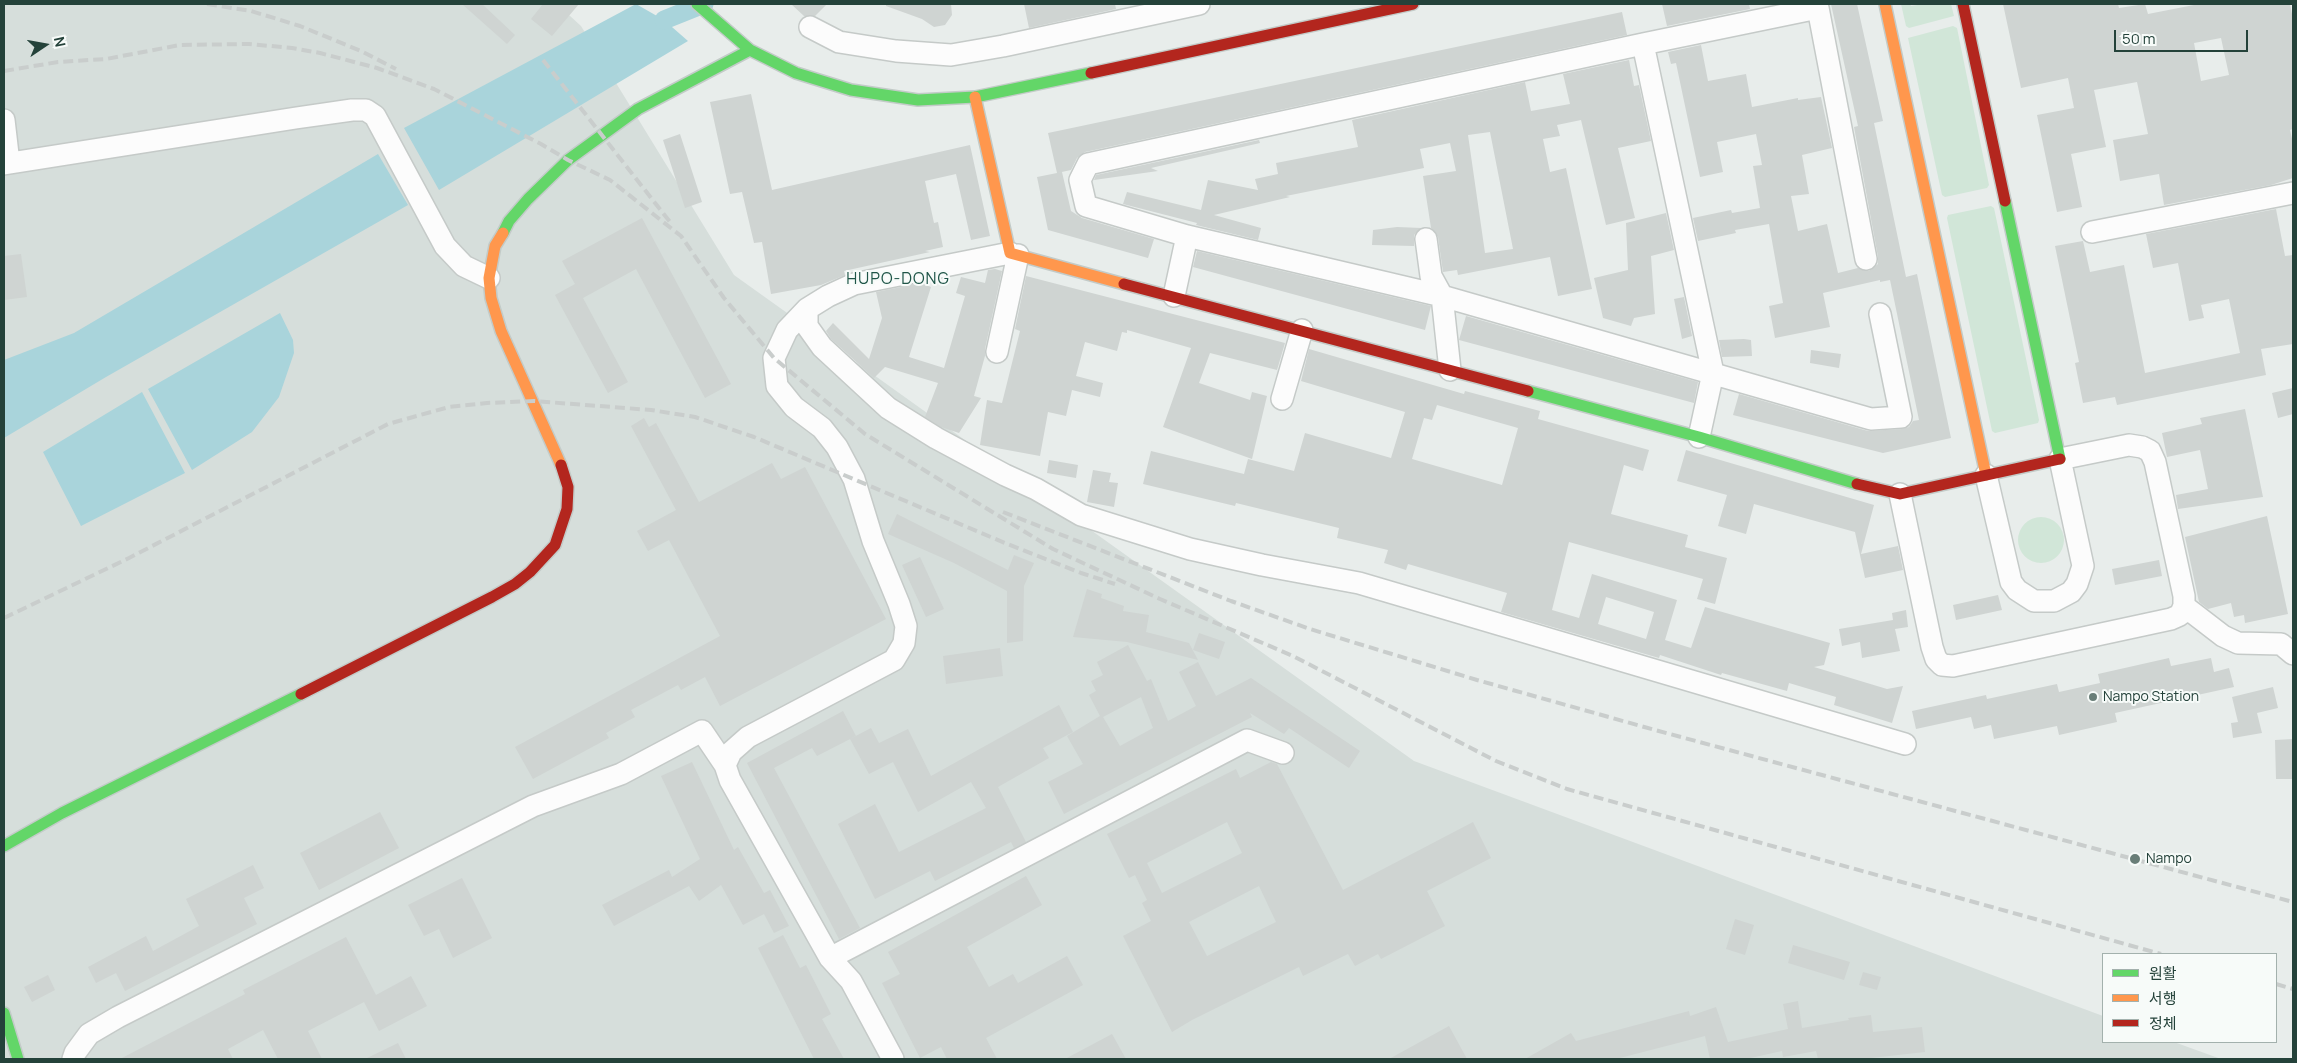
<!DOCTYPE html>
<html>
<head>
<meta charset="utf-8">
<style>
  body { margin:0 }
  #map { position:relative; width:2297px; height:1063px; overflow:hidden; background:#e8edeb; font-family:Manrope,"Noto Sans KR",sans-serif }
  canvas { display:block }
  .frame { position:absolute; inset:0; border:5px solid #24423a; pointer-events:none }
  .legend { position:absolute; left:2102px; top:953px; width:175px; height:90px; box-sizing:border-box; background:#f7fbf9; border:1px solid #a3b1ad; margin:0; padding:6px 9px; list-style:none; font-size:15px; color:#24423a }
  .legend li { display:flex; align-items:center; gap:10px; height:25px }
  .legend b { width:25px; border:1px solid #a3b1ad }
  .north { position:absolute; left:20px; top:20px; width:50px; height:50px; -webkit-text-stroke:4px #f7fbf9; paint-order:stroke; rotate:78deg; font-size:14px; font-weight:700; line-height:20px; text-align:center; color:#24423a }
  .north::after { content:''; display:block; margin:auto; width:18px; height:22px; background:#24423a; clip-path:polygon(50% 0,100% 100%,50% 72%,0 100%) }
  .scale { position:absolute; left:2114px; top:30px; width:134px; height:22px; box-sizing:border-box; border:2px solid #24423a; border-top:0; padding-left:6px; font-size:15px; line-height:18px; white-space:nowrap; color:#24423a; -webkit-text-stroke:4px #f7fbf9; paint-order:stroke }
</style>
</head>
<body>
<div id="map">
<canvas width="2297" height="1063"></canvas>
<div class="frame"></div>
<ul class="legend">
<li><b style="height:6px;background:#63d668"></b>원활</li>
<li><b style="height:6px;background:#ff974d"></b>서행</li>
<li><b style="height:6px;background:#b3261e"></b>정체</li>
</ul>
<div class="north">N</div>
<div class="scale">50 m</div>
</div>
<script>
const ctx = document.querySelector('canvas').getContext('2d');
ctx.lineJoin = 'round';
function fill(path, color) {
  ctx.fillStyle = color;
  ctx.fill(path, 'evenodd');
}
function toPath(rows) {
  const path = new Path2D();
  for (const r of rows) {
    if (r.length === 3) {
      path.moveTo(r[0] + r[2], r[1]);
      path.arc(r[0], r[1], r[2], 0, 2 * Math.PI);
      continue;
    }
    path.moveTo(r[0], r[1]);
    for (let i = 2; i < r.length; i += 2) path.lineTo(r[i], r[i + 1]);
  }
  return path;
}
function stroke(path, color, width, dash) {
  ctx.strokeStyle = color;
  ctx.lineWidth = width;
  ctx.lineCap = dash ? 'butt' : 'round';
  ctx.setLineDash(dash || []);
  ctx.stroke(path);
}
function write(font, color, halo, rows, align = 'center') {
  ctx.font = font + ' Manrope,sans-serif';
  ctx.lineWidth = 4;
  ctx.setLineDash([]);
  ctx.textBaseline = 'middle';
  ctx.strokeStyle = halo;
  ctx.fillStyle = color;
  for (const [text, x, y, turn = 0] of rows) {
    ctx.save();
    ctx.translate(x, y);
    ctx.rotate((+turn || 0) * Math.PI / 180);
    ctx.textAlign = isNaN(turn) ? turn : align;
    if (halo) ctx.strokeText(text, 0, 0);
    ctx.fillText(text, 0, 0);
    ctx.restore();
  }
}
const built = toPath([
  [4,4,557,4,581,26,734,275,1414,761,2103,1016,2103,1042,2174,1042,2221,1059,4,1059]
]);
const green = toPath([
  [1901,4,1910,4,1911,6,1923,4,1951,4,1954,16,1909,28,1906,26],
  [1953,26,1957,28,1989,185,1987,188,1945,197,1942,195,1908,38],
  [1991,206,1994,208,2039,420,2038,423,1995,433,1992,431,1947,218,1948,215],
  [2041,540,23]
]);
const water = toPath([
  [636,4,664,20,688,41,439,190,404,128],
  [378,154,408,205,106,377,4,438,4,360,74,333],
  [280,313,293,340,294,353,279,397,252,432,192,470,148,389],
  [142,392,185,473,81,526,43,452]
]);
const canal = toPath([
  [664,20,704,4]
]);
const building = toPath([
  [462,4,482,4,515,35,507,44],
  [543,4,579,4,552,36,531,19],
  [791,4,827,4,815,16,804,16],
  [886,4,951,4,952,15,945,25,934,27,922,19,886,6],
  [1024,4,1115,4,1116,9,1029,28],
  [1662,4,1749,4,1750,9,1667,26],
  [1831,4,1857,4,1883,121,1874,123,1906,277,1917,274,1951,438,1883,453,1733,415,1739,394,1868,431,1902,429,1909,427,1913,421,1919,420,1890,280,1880,282,1880,280,1823,293,1830,327,1775,338,1769,306,1783,303,1769,224,1735,230,1736,233,1698,241,1693,218,1731,210,1732,213,1760,208,1753,166,1762,165,1756,134,1717,142,1723,172,1700,177,1676,63,1671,64,1668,52,1701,45,1708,81,1746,74,1752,107,1798,98,1798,100,1821,97,1832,148,1802,155,1809,194,1791,196,1798,231,1827,224,1838,273,1858,268,1869,271,1878,264,1878,257,1854,127,1858,126],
  [2003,4,2118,4,2119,8,2145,4,2148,14,2199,4,2290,4,2293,19,2293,129,2290,130,2293,143,2293,178,2271,185,2164,205,2159,174,2120,181,2113,140,2148,134,2137,82,2094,90,2106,147,2071,154,2082,207,2057,212,2037,115,2074,108,2068,78,2021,88],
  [2221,38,2229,75,2201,81,2194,43],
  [1622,12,1627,35,1085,152,1077,158,1071,170,1057,173,1048,133],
  [1629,60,1634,86,1639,85,1651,141,1618,148,1635,218,1606,225,1581,120,1557,125,1560,136,1543,139,1550,172,1566,168,1592,289,1558,296,1550,257,1458,275,1457,270,1443,272,1438,237,1431,228,1423,176,1456,171,1450,143,1420,149,1424,168,1286,196,1290,197,1214,215,1261,228,1258,240,1196,225,1197,223,1123,204,1127,192,1201,210,1208,180,1258,190,1255,179,1278,174,1276,163,1358,147,1352,120,1525,82,1531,111,1570,104,1563,74],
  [1490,132,1513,249,1485,253,1468,135],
  [751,94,772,190,970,145,990,236,971,240,956,174,925,181,934,223,938,222,943,247,925,251,930,252,844,271,845,275,821,285,771,294,762,242,754,243,742,192,730,194,710,102],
  [680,134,702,202,685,208,663,140],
  [1259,140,1260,143,1151,168,1158,171,1094,180,1096,175],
  [1062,172,1071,211,1082,218,1154,239,1148,258,1048,230,1037,177],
  [2276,209,2285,256,2293,255,2293,344,2261,349,2266,375,2117,405,2115,397,2083,403,2075,363,2079,362,2055,246,2083,241,2090,272,2124,265,2145,373,2240,353,2229,299,2201,305,2204,318,2189,321,2178,263,2153,268,2146,234],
  [1666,213,1674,250,1651,256,1655,314,1634,318,1631,326,1603,318,1594,278,1628,270,1626,223],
  [642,218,731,384,705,398,636,269,583,298,628,382,608,393,555,295,575,284,562,261],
  [1397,227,1422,228,1414,235,1414,246,1372,245,1373,230],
  [1197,251,1431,306,1425,330,1193,267],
  [21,254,27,297,4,300,4,256],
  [995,269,1002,271,985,349,985,356,974,396,981,398,959,433,941,427,925,417,938,383,885,367,874,378,831,339,826,331,833,323,869,359,882,318,876,292,921,283,931,287,909,357,944,368,965,296,956,293,961,277,985,283,988,270],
  [1026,276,1285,343,1277,370,1210,353,1199,383,1250,400,1252,392,1267,396,1252,459,1163,427,1191,348,1127,330,1127,333,1122,332,1117,351,1085,342,1076,376,1103,383,1100,397,1072,390,1066,416,1048,412,1040,456,980,445,987,400,1002,403,1020,331,1015,329],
  [1684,297,1692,336,1682,339,1674,299],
  [1466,316,1698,382,1694,403,1459,340],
  [1744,339,1751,340,1752,356,1722,357,1719,340],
  [1309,349,1464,394,1465,391,1540,411,1538,419,1649,450,1643,471,1624,465,1611,514,1688,535,1685,547,1727,558,1715,604,1697,599,1703,579,1569,542,1552,610,1579,618,1592,574,1677,600,1665,640,1691,648,1705,607,1830,643,1824,665,1814,667,1887,689,1903,686,1892,723,1834,705,1836,697,1789,683,1787,691,1722,673,1721,675,1660,655,1659,658,1501,612,1507,593,1408,564,1406,570,1384,563,1388,550,1337,538,1339,528,1236,503,1235,506,1143,484,1151,451,1244,474,1248,459,1294,471,1305,433,1391,458,1405,412,1301,381],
  [1437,405,1518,428,1502,485,1412,459,1424,418,1432,420],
  [1606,597,1654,612,1646,639,1598,624],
  [1811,350,1841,354,1839,368,1810,363],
  [2293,388,2293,414,2278,418,2272,393],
  [2245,409,2263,497,2178,509,2176,495,2208,489,2200,450,2167,457,2162,433,2202,424,2200,418],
  [644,418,649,427,656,423,699,502,772,463,781,479,805,467,886,619,720,706,705,677,681,690,678,685,631,710,635,717,606,733,609,738,533,779,515,747,720,636,669,540,648,551,637,531,676,510,631,426],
  [1686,450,1874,505,1861,554,1898,546,1903,570,1865,578,1855,532,1754,504,1746,534,1718,526,1727,495,1677,481],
  [1049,460,1078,465,1076,478,1047,473],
  [1093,470,1111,473,1109,482,1118,483,1114,507,1087,502],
  [897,514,1008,570,1014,555,1034,563,1024,586,1023,641,1007,643,1007,591,954,563,888,534],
  [2267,516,2288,614,2245,623,2244,615,2234,617,2231,603,2208,609,2199,602,2185,537],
  [920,557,944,609,926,617,902,565],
  [2159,560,2162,576,2115,585,2112,569],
  [1087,589,1102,594,1101,598,1124,606,1123,611,1149,615,1146,632,1189,643,1198,660,1127,642,1073,637],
  [1998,595,2002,610,1956,620,1953,605],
  [1906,610,1908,627,1895,629,1900,651,1862,658,1860,642,1842,646,1839,629,1893,620,1892,613],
  [1199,633,1225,642,1219,659,1193,650],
  [1128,645,1147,681,1151,679,1168,721,1196,706,1179,672,1198,662,1216,696,1251,678,1360,751,1349,768,1289,728,1284,734,1250,713,1252,717,1064,814,1048,782,1083,764,1067,736,1100,716,1089,695,1096,691,1091,681,1103,675,1097,662],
  [1141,697,1153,728,1120,746,1103,717],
  [1000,648,1003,676,946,684,943,656],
  [2169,658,2171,666,2211,658,2214,672,2229,668,2234,687,2115,713,2117,722,2059,735,2057,726,1994,739,1991,725,1974,729,1971,717,1916,729,1912,711,1986,695,1987,699,2057,684,2059,692,2100,683,2098,674],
  [2273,687,2278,708,2257,713,2262,733,2233,738,2231,723,2238,722,2232,697],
  [1059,705,1073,732,1043,748,1049,758,998,787,1026,842,1014,848,1011,842,935,881,930,871,875,899,838,824,875,804,899,852,986,808,971,782,918,812,893,762,869,774,850,739,871,728,879,743,908,729,931,776],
  [843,711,856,736,817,756,812,748,774,768,860,928,839,939,747,763],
  [2293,739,2293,779,2276,779,2275,740],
  [692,762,734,850,738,847,764,893,770,890,789,926,774,933,764,914,743,925,721,885,699,901,689,886,614,926,602,905,669,870,672,877,700,859,661,776],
  [1271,762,1277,764,1343,890,1473,822,1491,858,1427,891,1445,926,1381,959,1378,954,1355,966,1348,954,1303,976,1299,967,1192,1020,1172,1032,1123,936,1151,921,1142,903,1147,900,1135,875,1129,878,1107,834,1236,769,1240,778],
  [1227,822,1242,853,1162,893,1147,863],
  [1259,886,1276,922,1207,956,1189,922],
  [380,812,399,848,319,890,300,853],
  [253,865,264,888,244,898,257,924,125,991,116,973,96,983,88,967,146,936,153,951,199,926,186,899],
  [1026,876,1042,905,967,947,989,987,1013,974,1018,983,1067,956,1083,985,986,1038,997,1059,947,1059,941,1047,920,1058,882,983,900,974,888,952],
  [462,878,492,938,453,958,439,929,424,936,408,905],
  [1735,919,1754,925,1745,955,1726,949],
  [783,935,800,968,806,965,831,1014,822,1019,844,1059,814,1059,758,948],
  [346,937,376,995,411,976,427,1006,379,1031,364,1002,308,1031,322,1059,278,1059,263,1030,228,1049,233,1059,120,1059,245,994,243,990],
  [1793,945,1850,962,1844,980,1788,963],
  [1863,972,1881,977,1877,990,1859,985],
  [48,975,55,990,32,1002,24,987],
  [1798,1001,1802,1028,1849,1020,1848,1018,1871,1015,1873,1032,1922,1027,1925,1052,1862,1059,1818,1059,1816,1051,1783,1057,1782,1051,1746,1059,1710,1059,1705,1036,1616,1059,1525,1059,1571,1033,1576,1041,1689,1011,1690,1016,1716,1007,1728,1042,1788,1029,1783,1004],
  [1449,1026,1467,1059,1389,1059],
  [1112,1034,1126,1059,1065,1059],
  [398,1043,406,1059,365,1059]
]);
const street = toPath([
  [810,27,839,42,896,51,951,55,1003,46,1199,4],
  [1643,44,1713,373,1699,437],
  [4,120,9,163],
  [4,164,296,118,352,110,366,110,375,116,445,246,464,266,489,278],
  [2092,232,2293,193],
  [1426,239,1431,276,1442,296,1450,370],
  [1866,259,1818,8,1643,44,1088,164,1080,180,1086,206,1187,236,1442,296,1871,419,1901,417,1880,314],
  [1174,296,1187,236],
  [807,309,807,326,822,347,888,408,936,438,1005,475,1036,489,1081,515,1190,549,1262,565,1359,583,1905,744],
  [997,352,1018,255],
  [1282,399,1302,330],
  [1900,494,1932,647,1936,659,1942,665,1953,666,2171,619,2180,615,2184,606,2184,596,2155,462,2150,451,2142,447,2129,445,2060,459,2083,566,2077,584,2071,592,2054,601,2034,601,2017,590,2011,582,1986,475],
  [2184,606,2223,636,2238,643,2281,644,2293,654],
  [830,958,1247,740,1283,753],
  [73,1059,75,1053,89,1034,118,1017,533,806,621,774,702,731,725,765],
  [893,1059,851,981,830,958,730,780,725,765,731,752,748,737,894,660,904,643,906,626,899,604,873,541,854,479,837,447,822,428,794,407,777,386,774,358,787,330,807,309,828,296,854,284,1010,253]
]);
const fast = toPath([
  [697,4,750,50,796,73,851,90,918,100,975,97,1091,73],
  [2005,201,2060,459],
  [503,233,509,221,528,199,568,160,638,109,750,50],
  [1528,391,1699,437,1857,484],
  [4,846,62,813,301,694],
  [4,1013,18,1059]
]);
const slow = toPath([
  [1885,4,1986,475],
  [975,97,1010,253,1124,284],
  [503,233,495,246,489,278,491,298,501,331,561,465]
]);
const jam = toPath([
  [1963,4,2005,201],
  [1091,73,1413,4],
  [1124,284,1528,391],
  [1857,484,1900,494,2060,459],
  [301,694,492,597,515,584,530,572,555,545,567,509,568,487,561,465]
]);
const rail = toPath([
  [207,4,251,11,300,26,361,51,396,69],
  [543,60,670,222],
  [4,71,58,62,106,59,180,45,249,44,292,48,320,53,377,68,434,89,541,144,568,160,610,180,681,236,724,298,774,358,865,434,1053,549,1160,599,1293,656,1496,761,1567,789,2161,954],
  [1003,512,1231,601,1310,629,1477,680,1655,730,2293,902],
  [4,618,129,558,388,424,449,407,487,403,534,401,651,410,695,417,754,437,1005,543,1081,573,1115,584],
  [2276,984,2293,989]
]);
const markers = [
  [2093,697,5,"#697e78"],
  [2135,859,6,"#697e78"]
];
const poiNames = [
  ["Nampo Station",2103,697],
  ["Nampo",2146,859]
];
const quarterNames = [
  ["HUPO-DONG",898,280]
];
fill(built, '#d6dedb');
fill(green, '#d1e6d8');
fill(water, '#a9d4db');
stroke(canal, '#a9d4db', 19);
fill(building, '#cfd4d2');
stroke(street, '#c5cac8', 24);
stroke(fast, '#c3cbc8', 14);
stroke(slow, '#c3cbc8', 14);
stroke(jam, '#c3cbc8', 14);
stroke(street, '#fcfcfc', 21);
stroke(fast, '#63d668', 11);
stroke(slow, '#ff974d', 11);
stroke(jam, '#b3261e', 11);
stroke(rail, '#c9cdcc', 4, [10, 5]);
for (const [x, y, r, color] of markers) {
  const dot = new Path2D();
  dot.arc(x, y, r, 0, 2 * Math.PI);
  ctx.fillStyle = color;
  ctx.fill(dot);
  stroke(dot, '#f7fbf9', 2);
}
write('14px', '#24423a', '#f7fbf9', poiNames, 'left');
ctx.letterSpacing = '1px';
write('16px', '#1f5548', '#f7fbf9', quarterNames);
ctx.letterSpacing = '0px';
</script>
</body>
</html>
